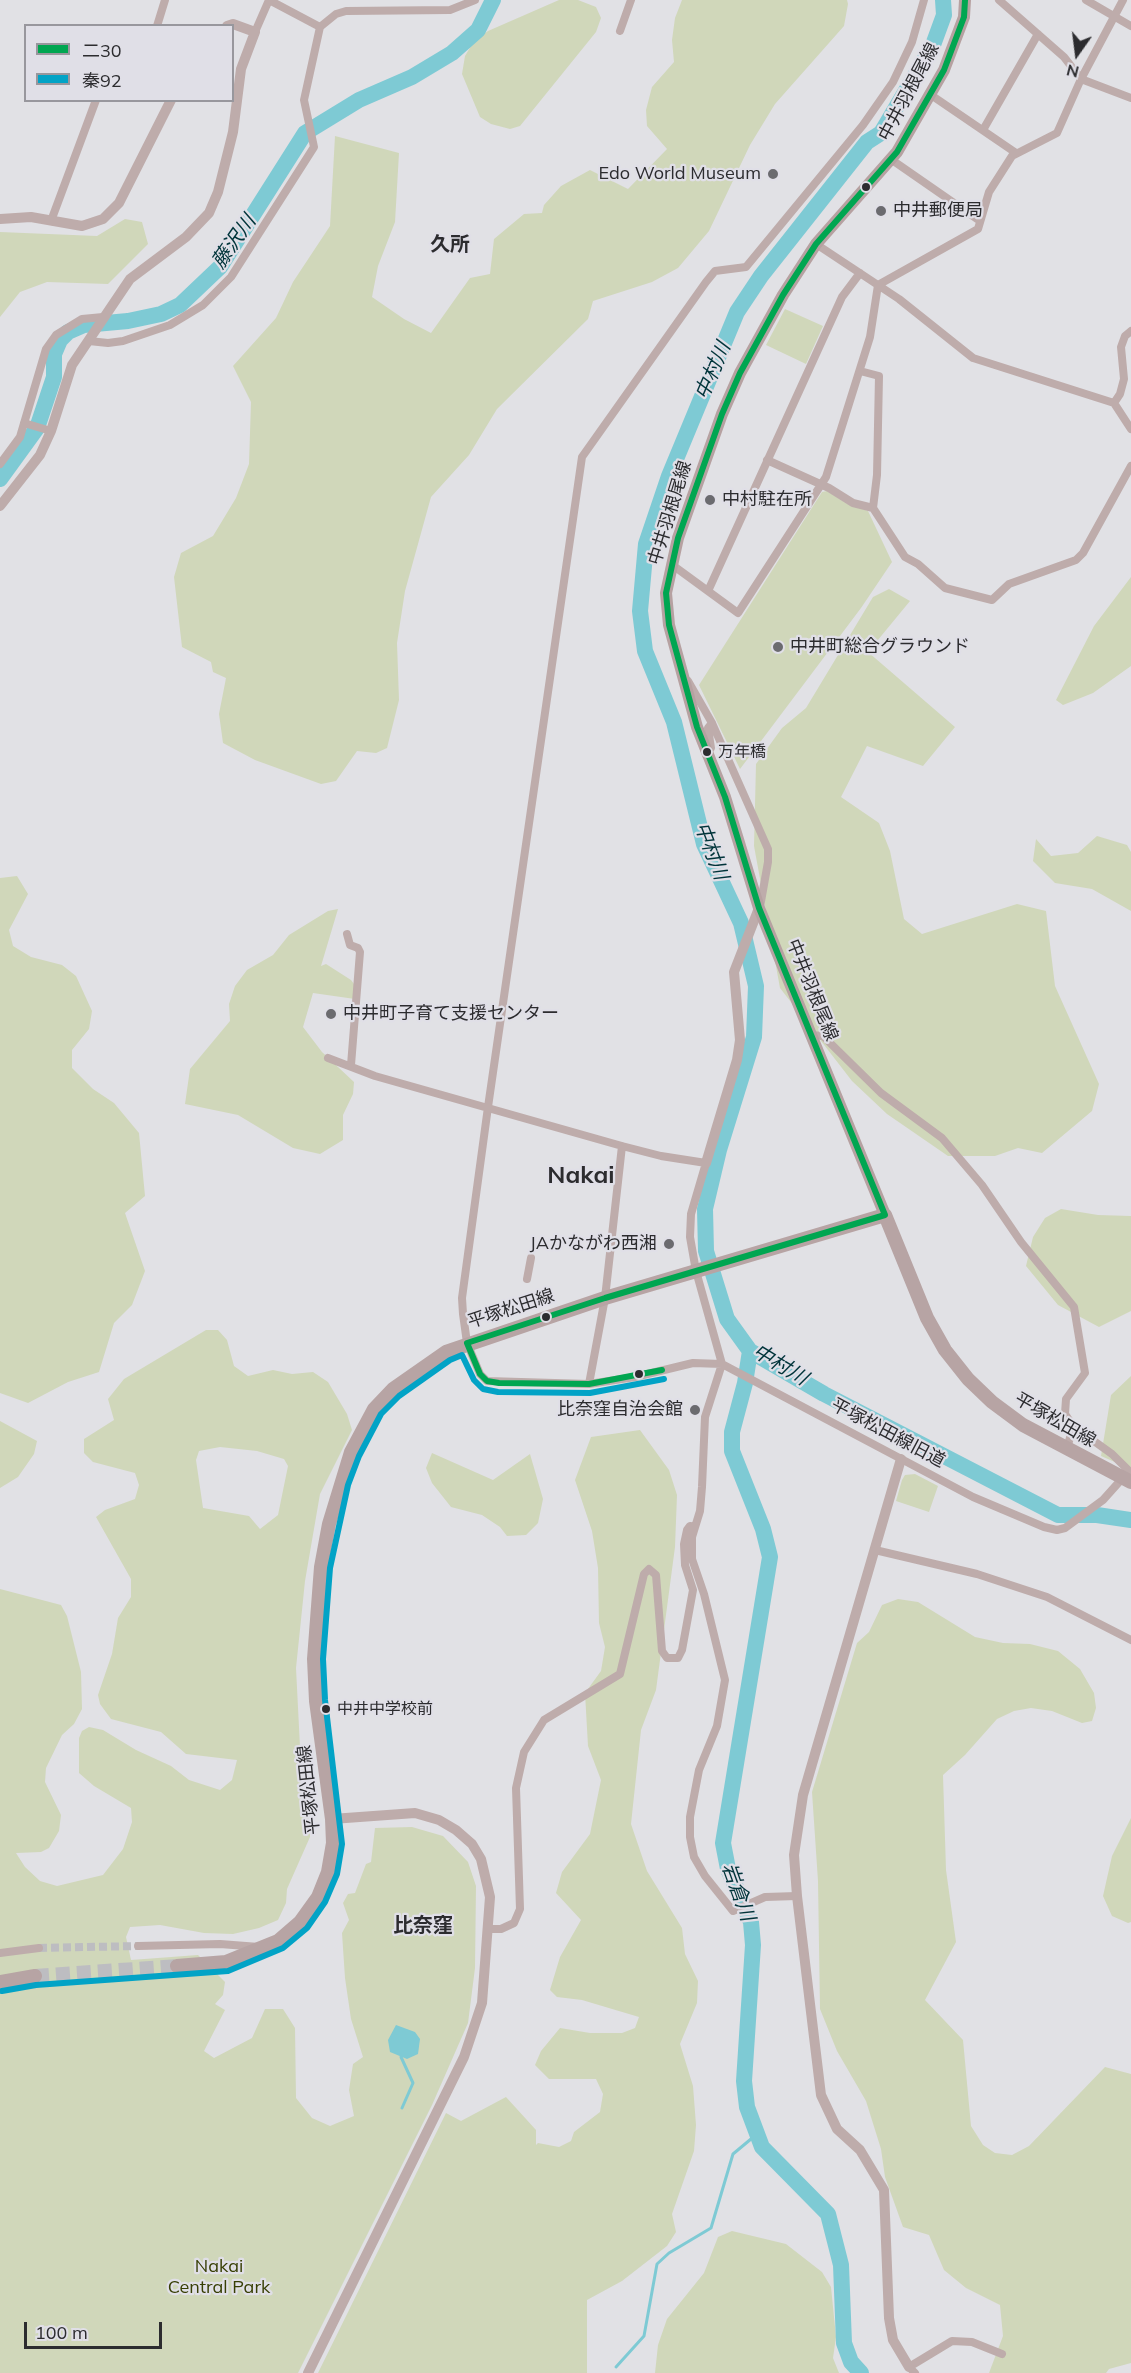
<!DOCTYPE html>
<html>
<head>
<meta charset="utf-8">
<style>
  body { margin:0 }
  #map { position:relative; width:1131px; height:2373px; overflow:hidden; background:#e1e1e5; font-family:Mulish,"Noto Sans JP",sans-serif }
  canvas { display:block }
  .legend { position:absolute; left:24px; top:24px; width:210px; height:78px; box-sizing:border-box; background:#e0dfe7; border:2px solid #98979d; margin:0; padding:8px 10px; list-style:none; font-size:18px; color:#2c2c2f }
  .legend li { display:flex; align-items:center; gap:12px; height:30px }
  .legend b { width:30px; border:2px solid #98979d }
  .north { position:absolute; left:1047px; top:24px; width:60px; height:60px; -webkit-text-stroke:4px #e0dfe7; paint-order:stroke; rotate:194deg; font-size:16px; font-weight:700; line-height:24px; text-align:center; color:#2c2c2f }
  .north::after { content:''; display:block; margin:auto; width:21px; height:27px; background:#2c2c2f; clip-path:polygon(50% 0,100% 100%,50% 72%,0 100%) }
  .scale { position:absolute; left:24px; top:2322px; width:138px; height:27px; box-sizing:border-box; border:3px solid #2c2c2f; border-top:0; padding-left:8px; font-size:18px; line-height:21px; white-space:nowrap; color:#2c2c2f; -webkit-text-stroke:4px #e0dfe7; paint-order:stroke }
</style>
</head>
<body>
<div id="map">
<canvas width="1131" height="2373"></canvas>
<ul class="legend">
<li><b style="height:8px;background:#00a651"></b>二30</li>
<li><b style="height:8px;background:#02a3c6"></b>秦92</li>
</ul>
<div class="north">N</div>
<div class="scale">100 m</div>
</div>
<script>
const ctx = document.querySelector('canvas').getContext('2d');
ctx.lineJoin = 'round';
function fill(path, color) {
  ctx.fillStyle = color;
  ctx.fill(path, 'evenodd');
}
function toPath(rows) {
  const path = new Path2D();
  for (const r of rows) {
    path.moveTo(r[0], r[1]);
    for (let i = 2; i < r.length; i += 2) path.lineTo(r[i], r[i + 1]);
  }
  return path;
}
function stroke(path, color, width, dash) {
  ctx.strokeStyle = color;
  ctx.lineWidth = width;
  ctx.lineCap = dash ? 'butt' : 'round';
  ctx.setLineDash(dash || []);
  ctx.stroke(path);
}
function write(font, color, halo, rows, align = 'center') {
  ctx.font = font + ' Mulish,"Noto Sans JP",sans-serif';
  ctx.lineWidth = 4.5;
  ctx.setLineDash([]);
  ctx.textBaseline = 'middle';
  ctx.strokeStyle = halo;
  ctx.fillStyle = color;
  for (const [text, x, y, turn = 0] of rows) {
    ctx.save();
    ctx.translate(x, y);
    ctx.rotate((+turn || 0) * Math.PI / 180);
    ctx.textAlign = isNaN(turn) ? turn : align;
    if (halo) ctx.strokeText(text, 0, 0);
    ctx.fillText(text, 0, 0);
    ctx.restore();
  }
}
const green = toPath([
  [559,0,578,0,596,7,601,18,596,32,520,126,510,129,491,124,480,117,462,74,465,56,474,41,488,31],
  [682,0,847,0,848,4,844,26,775,104,750,145,709,231,678,268,652,282,593,301,588,319,497,409,469,455,431,497,405,591,397,643,399,700,387,748,376,753,357,751,336,781,321,784,255,760,223,743,219,714,226,678,213,672,211,662,182,647,174,577,181,553,213,536,236,498,249,464,251,402,233,366,276,318,293,282,330,226,335,136,399,153,395,222,378,266,372,297,404,319,431,333,470,278,490,274,494,239,524,214,542,213,544,205,561,186,590,170,628,189,667,149,647,126,646,110,652,87,674,62,672,40,675,18],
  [125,219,142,222,148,244,108,284,47,282,20,292,0,317,0,232,97,236],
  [785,309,823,326,806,364,766,345],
  [827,491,846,503,868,511,892,562,861,608,740,769,699,685,822,492],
  [1131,577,1131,666,1093,693,1063,705,1056,700,1094,626],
  [889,589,910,601,868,652,955,727,923,766,867,746,841,797,879,823,890,851,904,919,922,934,1017,904,1046,911,1055,986,1099,1084,1092,1111,1042,1153,1018,1148,995,1156,948,1156,887,1114,852,1081,780,988,754,846,756,764,782,728,806,708,873,597],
  [1097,836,1127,845,1131,852,1131,911,1092,889,1055,883,1033,861,1036,839,1051,856,1078,853],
  [17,876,28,894,9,930,13,946,31,957,62,965,76,976,92,1011,89,1029,72,1050,72,1068,93,1089,114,1103,139,1133,145,1196,125,1213,145,1271,132,1305,114,1323,99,1372,68,1382,28,1403,0,1393,0,878],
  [338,909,321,966,326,964,351,980,354,984,355,999,313,993,303,1027,322,1052,354,1082,353,1094,343,1115,343,1140,320,1154,293,1148,238,1115,185,1104,190,1069,230,1021,229,1004,235,986,247,970,273,955,289,935,328,911],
  [1061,1209,1098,1215,1131,1216,1131,1311,1099,1327,1058,1305,1026,1266,1033,1237,1045,1218],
  [206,1330,218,1330,227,1340,234,1366,248,1376,273,1370,292,1374,313,1372,328,1382,347,1414,352,1430,320,1494,305,1581,296,1668,300,1747,310,1799,310,1837,287,1889,286,1903,278,1920,259,1928,233,1934,204,1933,160,1925,130,1927,126,1937,131,1960,198,1955,225,1982,223,1995,215,2004,225,2010,204,2051,214,2058,252,2038,265,2009,283,2009,295,2028,296,2098,312,2118,330,2126,354,2116,349,2090,353,2064,363,2057,351,2019,345,1978,342,1933,349,1920,343,1903,348,1894,355,1893,366,1864,371,1862,375,1828,412,1827,443,1836,468,1862,476,1886,475,1968,468,2023,432,2105,298,2373,0,2373,0,1589,61,1605,67,1616,81,1672,82,1709,74,1724,62,1735,46,1768,45,1782,61,1815,59,1831,49,1848,41,1852,16,1853,25,1867,40,1881,57,1886,103,1875,123,1849,132,1822,131,1808,94,1786,79,1773,79,1738,82,1731,89,1727,103,1730,136,1750,171,1766,189,1780,220,1790,232,1780,237,1760,186,1754,161,1732,111,1719,100,1704,98,1695,112,1654,118,1618,131,1597,131,1579,96,1517,105,1510,135,1499,139,1485,135,1473,93,1462,84,1453,84,1439,114,1420,108,1399,124,1379],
  [220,1447,257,1451,284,1459,288,1466,278,1515,260,1529,249,1516,203,1508,196,1460,199,1451],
  [1131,1376,1131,1469,1101,1456,1111,1395],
  [0,1421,37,1441,34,1454,18,1477,0,1488],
  [640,1430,669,1470,677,1495,675,1547,656,1690,641,1730,631,1824,647,1871,682,1928,685,1954,698,1981,697,2003,680,2044,693,2086,696,2125,694,2151,672,2214,676,2232,667,2246,622,2281,587,2300,587,2373,318,2373,446,2113,461,2121,506,2097,536,2130,536,2145,538,2143,559,2147,571,2141,574,2132,600,2112,603,2094,596,2079,549,2079,535,2065,541,2051,560,2028,590,2033,622,2033,635,2028,639,2017,582,2000,557,1997,550,1990,560,1957,581,1920,556,1893,562,1872,590,1834,601,1780,588,1746,585,1693,601,1671,605,1647,599,1623,598,1568,592,1531,575,1480,591,1437],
  [432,1453,493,1480,530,1454,543,1499,538,1523,526,1535,507,1536,500,1527,482,1515,451,1507,432,1483,426,1468],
  [915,1474,938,1486,929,1512,896,1501,902,1480,905,1475],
  [898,1599,918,1602,975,1637,1003,1643,1030,1644,1058,1651,1080,1669,1094,1693,1096,1708,1092,1721,1082,1723,1052,1711,1031,1708,1014,1711,997,1719,965,1755,943,1775,946,1870,956,1942,925,2000,963,2040,971,2126,983,2145,995,2153,1012,2155,1029,2146,1105,2067,1131,2074,1131,2363,1109,2369,1106,2373,989,2373,1003,2336,1000,2305,966,2288,944,2270,929,2235,903,2227,885,2177,881,2149,866,2101,837,2051,820,2009,818,1881,812,1792,857,1643,869,1632,882,1605],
  [1131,1818,1131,1922,1128,1923,1112,1916,1103,1896,1112,1856],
  [732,2231,786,2244,822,2272,831,2287,836,2337,833,2358,839,2373,655,2373,658,2345,667,2319,704,2273,718,2237]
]);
const water = toPath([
  [396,2025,415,2032,420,2039,418,2054,407,2059,390,2052,388,2040]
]);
const stream = toPath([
  [401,2057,413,2083,402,2108],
  [616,2367,644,2336,657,2264,669,2253,711,2228,733,2154,757,2134]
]);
const river = toPath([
  [943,0,944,15,933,45,881,133,867,142,761,276,737,312,669,476,646,544,640,611,645,651,674,722,704,844,741,923,756,986,754,1037,719,1150,705,1209,706,1251,727,1319,750,1351,824,1394,1058,1515,1097,1515,1131,1520],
  [0,479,37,428,54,377,54,354,60,340,68,332,84,325,128,321,161,314,180,305,220,267,305,133,359,100,412,77,452,53,478,30,493,0],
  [750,1351,745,1383,732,1432,732,1451,763,1529,770,1557,723,1843,728,1869,751,1922,753,1945,744,2081,747,2107,762,2147,828,2214,841,2265,844,2343,851,2362,861,2373]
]);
const minorTunnel = toPath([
  [39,1948,138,1946]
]);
const primaryTunnel = toPath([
  [35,1976,177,1966]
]);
const minor = toPath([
  [269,0,320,27],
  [924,0,912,42,893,82,863,125,746,267,715,271,706,282,582,457,488,1107,462,1298,463,1314,467,1343,480,1374,487,1381,589,1384,635,1377,693,1363,722,1364,973,1497,1044,1527,1057,1530,1065,1528,1103,1500,1129,1471,1112,1454,1073,1426],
  [999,0,1064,57,1081,79,1131,98],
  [1086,0,1131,26],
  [157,26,165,0],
  [620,31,631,0],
  [255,32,269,0],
  [931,95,1016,153],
  [983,130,1038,34],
  [892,160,980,221],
  [51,221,96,100],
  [816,244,899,299,973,358,1114,403,1131,429],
  [878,285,978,229,989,192,1012,156,1057,133,1081,79,1123,0],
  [89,341,108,343,123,341,170,325,203,305,231,277,314,147,304,100,320,27,336,14,346,11,450,10,475,0],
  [860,371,879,376,877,475,873,508],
  [1114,403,1120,394,1124,379,1121,347,1125,336,1131,331],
  [24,423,51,431],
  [767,460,829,488,853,503,873,508,905,557,918,564,945,588,992,600,1009,584,1076,560,1083,553,1131,466],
  [0,464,20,437,46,349,56,335,82,319,103,317],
  [671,564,738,613,826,477,870,337,878,285],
  [708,591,842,297,860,273],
  [688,681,712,723,768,849,768,862,760,907],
  [707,753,711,748,708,728,712,723],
  [347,934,350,945,358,948,360,952,351,1065],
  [811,1035,823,1036,881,1093,942,1138,982,1185,1021,1242,1074,1307,1085,1373,1066,1399,1065,1414,1073,1426,1067,1449],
  [328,1058,375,1076,622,1146,661,1156,706,1163,691,1214,690,1237,696,1271,722,1364,705,1417,702,1487,700,1511,692,1537,692,1559,704,1594,725,1680,717,1726,699,1770,690,1817,690,1837,694,1857,705,1876,733,1911,765,1897,797,1896],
  [527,1279,531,1258],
  [589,1384,605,1298,622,1146],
  [875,1550,977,1574,1047,1597,1131,1640],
  [488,1929,501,1929,514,1923,520,1909,516,1788,524,1752,544,1720,620,1674,644,1574,649,1569,656,1575,662,1651,667,1658,678,1658,682,1650,693,1590,685,1565,684,1544,687,1530,690,1526,695,1527],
  [138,1946,220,1944,259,1947],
  [0,1953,39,1948],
  [915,2373,909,2367,952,2341,972,2342,1002,2354]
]);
const tertiary = toPath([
  [0,219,31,217,82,226,103,219,119,203,171,100],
  [0,506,40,455,51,431,72,365,130,279,186,237,209,213,218,192,233,132,241,69,255,32,233,24,227,26],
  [706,1163,737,1060,740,1040,734,972,759,908],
  [901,1459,803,1795,794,1855,797,1896,821,2095,837,2129,860,2150,884,2190,889,2318,893,2340,909,2367],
  [308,2373,464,2057,482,2003,490,1897,481,1859,472,1844,456,1830,439,1820,415,1813,332,1819]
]);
const secondary = toPath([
  [885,1215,759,908,725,797,697,727,669,625,666,593,678,538,722,414,740,373,783,295,816,244,897,152,944,70,964,17,965,0]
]);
const primary = toPath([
  [177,1966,226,1962,278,1941,300,1922,318,1897,328,1872,333,1843,332,1819,316,1701,314,1659,321,1567,329,1524,351,1452,374,1409,393,1389,446,1352,605,1298,885,1215,927,1318,945,1350,968,1379,992,1402,1023,1425,1131,1482],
  [0,1982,35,1976]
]);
const bus1 = toPath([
  [662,1370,589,1384,499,1383,487,1381,480,1374,467,1343,605,1298,885,1215,759,908,725,797,697,727,669,625,666,593,678,538,722,414,740,373,783,295,816,244,897,152,944,70,964,17,965,0]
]);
const bus2 = toPath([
  [2,1991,36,1985,228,1971,283,1948,307,1928,325,1902,337,1874,342,1844,325,1700,323,1659,330,1568,348,1485,359,1456,381,1414,399,1396,450,1360,462,1355,474,1380,483,1389,498,1392,590,1393,664,1379]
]);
const markers = [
  [773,174,6,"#6b6b6f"],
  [866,187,5,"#2c2c2f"],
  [881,211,6,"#6b6b6f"],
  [710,500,6,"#6b6b6f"],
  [778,647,6,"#6b6b6f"],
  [707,752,5,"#2c2c2f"],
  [331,1014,6,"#6b6b6f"],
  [669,1244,6,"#6b6b6f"],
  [546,1317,5,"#2c2c2f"],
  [639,1374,5,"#2c2c2f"],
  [695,1410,6,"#6b6b6f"],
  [326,1709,5,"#2c2c2f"]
];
const busNames = [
  ["万年橋",718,752],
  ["中井中学校前",337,1709]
];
const streetNames = [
  ["中井羽根尾線",909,92,-62],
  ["中井羽根尾線",670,513,-73],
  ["中井羽根尾線",812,990,68],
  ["平塚松田線",511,1309,-18],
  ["平塚松田線",1055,1420,30],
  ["平塚松田線旧道",888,1433,28],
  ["平塚松田線",309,1790,-96]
];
const poiNames = [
  ["Edo World Museum",761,174,"right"],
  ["中井郵便局",893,211],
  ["中村駐在所",722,500],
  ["中井町総合グラウンド",790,647],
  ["中井町子育て支援センター",343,1014],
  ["JAかながわ西湘",657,1244,"right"],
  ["比奈窪自治会館",683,1410,"right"]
];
const parkNames = [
  ["Nakai",219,2267],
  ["Central Park",219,2288]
];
const waterNames = [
  ["藤沢川",234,242,-55],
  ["中村川",713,371,-67],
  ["中村川",711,851,69],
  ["中村川",780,1365,31],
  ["岩倉川",738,1892,70]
];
const neighbourhoodNames = [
  ["久所",450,245],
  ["比奈窪",423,1926]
];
const districtNames = [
  ["Nakai",581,1176]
];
fill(green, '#d0d7ba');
fill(water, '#7ecad4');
stroke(stream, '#7ecad4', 3);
stroke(river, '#7ecad4', 16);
stroke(minorTunnel, '#bdbdc1', 8, [8, 4]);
stroke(primaryTunnel, '#bdbdc1', 14, [14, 7]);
stroke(minor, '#beacab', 8);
stroke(tertiary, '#beacab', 10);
stroke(secondary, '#b6a1a1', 12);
stroke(primary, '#b7a4a4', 14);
stroke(bus1, '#00a651', 6);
stroke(bus2, '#02a3c6', 6);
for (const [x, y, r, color] of markers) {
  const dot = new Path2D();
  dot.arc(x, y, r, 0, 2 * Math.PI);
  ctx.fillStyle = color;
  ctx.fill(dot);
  stroke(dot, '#e0dfe7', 2);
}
write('16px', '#2c2c2f', '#e0dfe7', busNames, 'left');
write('18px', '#2c2c2f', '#e0dfe7', streetNames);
write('18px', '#2c2c2f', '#e0dfe7', poiNames, 'left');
write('18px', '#373f04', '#e0dfe7', parkNames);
write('italic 20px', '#00343a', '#e0dfe7', waterNames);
write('bold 20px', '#2c2c2f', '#e0dfe7', neighbourhoodNames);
write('bold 24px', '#2c2c2f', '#e0dfe7', districtNames);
</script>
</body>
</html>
